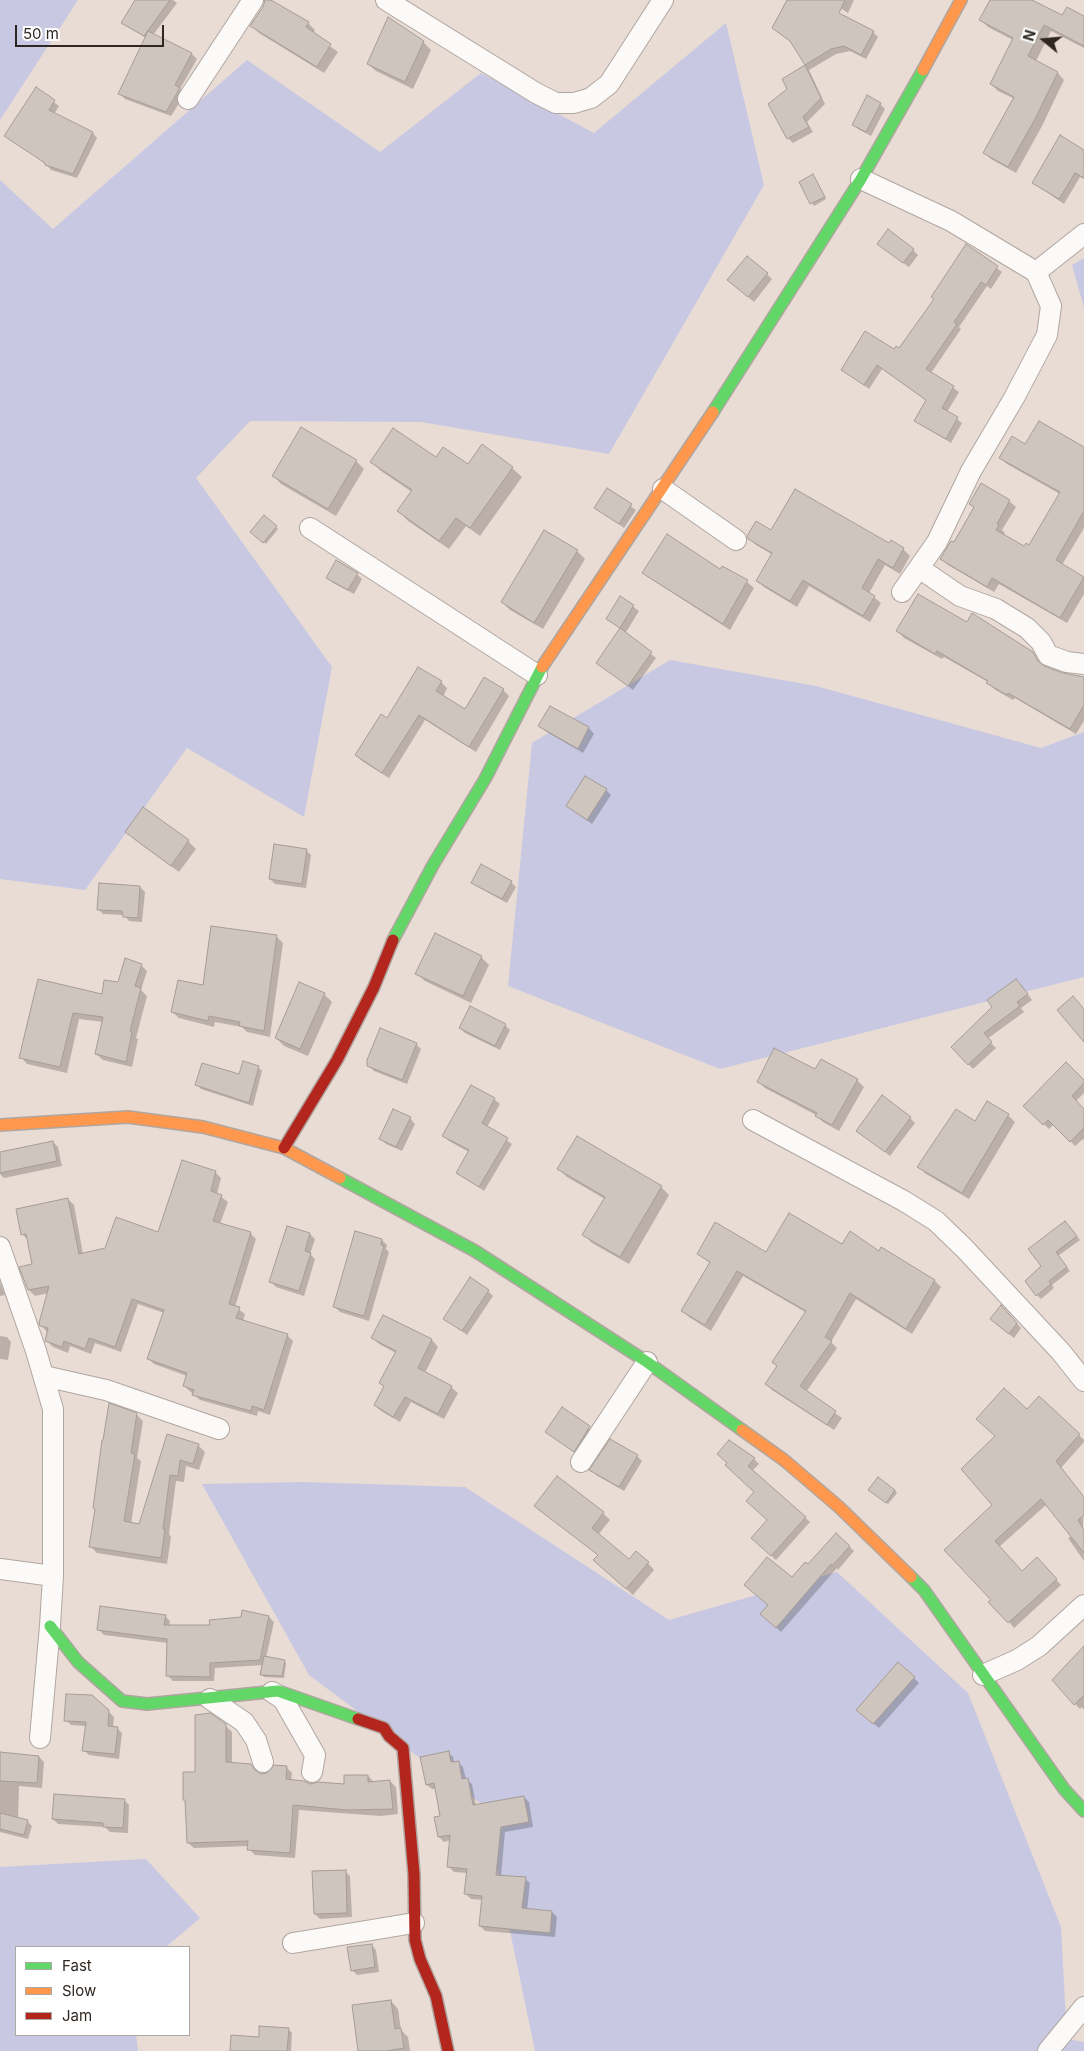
<!DOCTYPE html>
<html>
<head>
<meta charset="utf-8">
<style>
  body { margin:0 }
  #map { position:relative; width:1084px; height:2051px; overflow:hidden; background:#e9dcd4; font-family:Inter,sans-serif }
  canvas { display:block }
  .legend { position:absolute; left:15px; top:1946px; width:175px; height:90px; box-sizing:border-box; background:#fff; border:1px solid #aba8a6; margin:0; padding:6px 9px; list-style:none; font-size:15px; color:#2e2620 }
  .legend li { display:flex; align-items:center; gap:10px; height:25px }
  .legend b { width:25px; border:1px solid #aba8a6 }
  .north { position:absolute; left:1019px; top:15px; width:50px; height:50px; -webkit-text-stroke:4px #fff; paint-order:stroke; rotate:287deg; font-size:14px; font-weight:700; line-height:20px; text-align:center; color:#2e2620 }
  .north::after { content:''; display:block; margin:auto; width:18px; height:22px; background:#2e2620; clip-path:polygon(50% 0,100% 100%,50% 72%,0 100%) }
  .scale { position:absolute; left:15px; top:25px; width:149px; height:22px; box-sizing:border-box; border:2px solid #2e2620; border-top:0; padding-left:6px; font-size:15px; line-height:18px; white-space:nowrap; color:#2e2620; -webkit-text-stroke:4px #fff; paint-order:stroke }
</style>
</head>
<body>
<div id="map">
<canvas width="1084" height="2051"></canvas>
<ul class="legend">
<li><b style="height:6px;background:#63d668"></b>Fast</li>
<li><b style="height:6px;background:#ff974d"></b>Slow</li>
<li><b style="height:6px;background:#b3261e"></b>Jam</li>
</ul>
<div class="north">N</div>
<div class="scale">50 m</div>
</div>
<script>
const ctx = document.querySelector('canvas').getContext('2d');
ctx.lineJoin = 'round';
function fill(path, color) {
  ctx.fillStyle = color;
  ctx.fill(path, 'evenodd');
}
function toPath(rows) {
  const path = new Path2D();
  for (const r of rows) {
    path.moveTo(r[0], r[1]);
    for (let i = 2; i < r.length; i += 2) path.lineTo(r[i], r[i + 1]);
  }
  return path;
}
function stroke(path, color, width, dash) {
  ctx.strokeStyle = color;
  ctx.lineWidth = width;
  ctx.lineCap = dash ? 'butt' : 'round';
  ctx.setLineDash(dash || []);
  ctx.stroke(path);
}
const green = toPath([
  [0,0,78,0,0,120],
  [726,23,764,185,609,454,421,422,250,421,196,478,332,667,304,817,187,748,85,890,0,879,0,180,53,229,247,60,380,152,481,73,594,133],
  [1084,258,1084,308,1072,265],
  [670,660,816,686,1041,748,1084,732,1084,977,720,1069,508,986,532,743],
  [302,1482,465,1487,669,1620,837,1572,968,1693,1061,1927,1067,2039,1084,2042,1084,2051,535,2051,484,1806,309,1675,202,1484],
  [146,1859,200,1918,166,1947,16,1947,16,2035,136,2035,138,2051,0,2051,0,1867]
]);
const shadow = toPath([
  [137,0,173,0,177,3,153,35,192,54,197,59,180,89,185,94,171,116,125,99,120,94,146,38,123,23],
  [265,0,268,0,308,23,315,30,313,34,338,52,324,73,259,33,252,26,264,6],
  [828,0,854,0,848,13],
  [991,0,1030,0,1063,17,1084,17,1084,48,1051,31,1036,61,1058,73,1064,80,1042,126,1016,173,991,159,984,152,1015,99,998,91,991,84,1013,40,988,27,981,20],
  [389,19,423,42,431,50,413,89,376,71,368,64],
  [778,32,873,32,878,37,866,59,850,51,836,54,809,70,825,104,807,122,813,132,793,143,788,138,789,89,783,80,806,65,792,43],
  [36,89,59,106,54,114,93,133,97,138,77,178,51,170,46,164,6,136],
  [880,104,885,109,871,136,858,129,853,124],
  [1084,151,1084,179,1080,177,1064,204,1033,183],
  [815,178,826,199,814,206,800,182],
  [966,246,1002,272,991,289,987,286,959,327,961,329,931,373,959,392,947,412,962,423,951,443,921,425,916,420,927,401,882,369,869,389,842,370,899,350,935,299],
  [884,249,913,250,918,255,909,267],
  [767,274,772,279,754,302,734,285],
  [1026,445,1084,449,1084,528,1062,565,1084,578,1084,594,1067,623,999,584,994,592,948,565,941,559,954,544,975,508,971,504,1009,501,1016,507,1002,530,1005,533,1003,536,1025,548,1029,547,1060,494,1007,464,1000,458],
  [436,459,468,466,512,468,522,477,480,536,466,526,449,549,408,521,399,511,412,492,381,471,372,462],
  [356,461,364,469,336,516,281,484,274,476],
  [607,489,636,510,624,528,595,507],
  [264,517,278,529,266,544,251,532],
  [772,532,889,545,903,549,910,556,900,574,885,565,869,593,881,603,870,622,809,586,797,607,764,587,758,581,773,555,756,545,749,538],
  [577,551,585,559,543,629,510,610,502,602],
  [721,570,747,582,754,588,730,630,651,579,644,573],
  [357,574,362,579,354,594,333,583,328,578],
  [621,598,639,611,625,634,656,658,633,690,603,667,621,629,607,619],
  [967,624,1032,653,1043,667,1063,674,1084,679,1084,721,1076,734,1015,698,1013,700,994,689,988,682,944,657,942,659,904,638,898,631],
  [419,668,441,682,447,688,443,697,465,711,503,690,509,696,476,752,425,720,389,778,362,761,356,755,387,719],
  [551,707,589,728,594,734,583,753,545,731,540,726],
  [606,790,611,795,592,824,567,806],
  [127,832,188,841,196,849,179,872,135,840],
  [306,850,311,855,306,888,275,884,270,879],
  [473,882,511,882,516,887,507,903,478,887],
  [140,887,145,892,142,922,129,921,124,915,103,914,98,909],
  [276,936,283,943,270,1037,247,1032,242,1027,215,1022,214,1027,179,1018,172,1012,204,987],
  [481,957,489,965,471,1003,425,981,417,974],
  [141,965,147,971,141,990,147,996,136,1038,138,1039,132,1067,103,1060,96,1054,104,1022,79,1019,67,1073,27,1064,21,1057,38,980,104,995],
  [1021,985,1032,1000,1021,1008,1024,1012,987,1039,996,1048,973,1069,952,1047],
  [324,994,332,1002,308,1056,284,1046,276,1038],
  [505,1025,510,1030,500,1050,465,1033,460,1028],
  [416,1044,421,1049,407,1084,374,1071,369,1066],
  [258,1067,262,1071,253,1106,201,1089,197,1085,239,1075],
  [816,1071,857,1080,864,1087,839,1131,823,1122,816,1115,765,1088,759,1082],
  [1084,1082,1084,1093,1076,1101,1084,1110,1084,1140,1083,1139,1075,1146,1054,1124,1049,1129,1025,1106],
  [471,1086,494,1099,500,1104,487,1127,512,1144,484,1191,458,1173,469,1152,449,1141,444,1136],
  [1008,1115,1015,1122,969,1199,926,1174,919,1167,975,1123],
  [410,1118,415,1124,402,1151,386,1144,381,1139],
  [910,1118,915,1123,890,1156,863,1135],
  [53,1142,58,1147,62,1166,4,1178,0,1174,0,1153],
  [559,1169,661,1187,669,1195,629,1264,592,1243,584,1235,605,1199,567,1177],
  [215,1172,221,1178,217,1194,228,1202,220,1224,250,1233,256,1239,235,1307,245,1314,243,1321,287,1335,293,1341,270,1415,258,1411,257,1416,200,1400,184,1386,187,1376,154,1364,148,1358,164,1313,138,1304,121,1352,95,1343,91,1354,70,1346,68,1353,53,1347,47,1341,47,1332,41,1325,49,1293,35,1296,29,1290,34,1265,28,1240,22,1234,68,1199,74,1205,83,1254,159,1233],
  [1069,1226,1080,1240,1058,1256,1070,1271,1052,1285,1054,1288,1041,1299,1037,1295,1043,1266],
  [310,1234,315,1239,310,1254,315,1259,304,1296,276,1287,271,1282],
  [382,1240,387,1245,386,1249,389,1252,369,1321,340,1312,335,1307],
  [842,1245,880,1252,882,1249,935,1281,941,1287,912,1334,856,1299,831,1342,837,1348,806,1392,842,1418,834,1430,772,1390,766,1384,778,1366,807,1313,743,1276,711,1331,689,1317,683,1311,710,1263,698,1254,767,1254],
  [0,1282,5,1295,0,1296],
  [488,1291,493,1296,467,1335,444,1318],
  [1001,1307,1021,1328,1014,1338,996,1324],
  [383,1316,432,1340,438,1347,425,1373,451,1387,458,1393,444,1419,411,1402,400,1422,381,1411,375,1405,385,1388,381,1383,396,1353,379,1344,373,1338],
  [0,1336,7,1337,11,1342,8,1360,0,1359],
  [1039,1398,1084,1440,1084,1442,1061,1468,1084,1498,1083,1527,1084,1561,1068,1538,1072,1536,1047,1504,999,1547,1022,1572,1043,1565,1061,1585,1014,1628,992,1600,994,1505,1027,1411],
  [562,1408,594,1432,579,1456,546,1431],
  [136,1414,143,1421,137,1458,141,1461,131,1524,140,1526,167,1436,199,1446,205,1452,199,1470,186,1466,184,1482,176,1481,169,1534,171,1537,167,1564,97,1553,90,1546,96,1510,94,1508],
  [637,1456,642,1461,624,1491,596,1475,591,1470],
  [754,1459,759,1464,752,1471,810,1522,776,1560,757,1542,768,1520,756,1492,731,1470],
  [895,1490,897,1493,888,1504,872,1492],
  [536,1506,603,1513,610,1520,598,1535,629,1561,648,1563,654,1570,633,1595,594,1560,598,1555],
  [836,1534,854,1551,838,1570,837,1568,781,1632,767,1619,769,1605],
  [165,1616,170,1621,169,1626,211,1626,242,1618,269,1617,274,1622,266,1658,284,1661,286,1663,284,1678,264,1677,262,1675,264,1665,215,1668,214,1681,173,1681,168,1676,168,1643,104,1635,99,1630],
  [1084,1648,1084,1710,1082,1707,1080,1709,1075,1704],
  [914,1678,919,1683,879,1728,863,1715],
  [108,1711,114,1717,113,1728,117,1728,122,1733,119,1759,89,1755,84,1750,86,1726,71,1725,66,1720],
  [225,1725,232,1732,232,1764,251,1765,261,1775,286,1767,292,1773,291,1781,310,1785,345,1786,368,1776,374,1782,390,1781,396,1787,398,1814,381,1816,299,1810,295,1858,255,1855,249,1849,249,1846,194,1848,188,1843,187,1802,184,1799,196,1773],
  [448,1752,453,1757,454,1763,458,1762,463,1767,466,1779,472,1784,476,1805,524,1797,529,1802,533,1827,505,1832,501,1876,525,1879,530,1883,527,1910,552,1912,557,1917,555,1937,485,1931,480,1926,483,1900,471,1899,466,1894,468,1873,454,1872,449,1867,451,1840,444,1842,439,1837,442,1817,436,1789,432,1789,427,1785],
  [0,1753,39,1757,44,1762,42,1788,19,1786,18,1819,27,1821,32,1826,28,1839,0,1832],
  [124,1800,129,1805,128,1833,110,1832,105,1827,58,1824,53,1819],
  [345,1871,350,1876,352,1917,320,1919,315,1914],
  [371,1945,376,1950,379,1972,357,1975,352,1970],
  [391,2001,398,2009,401,2030,408,2037,410,2051,360,2051],
  [288,2029,292,2033,291,2051,231,2051]
]);
const building = toPath([
  [135,0,170,0,144,36,121,23,135,0],
  [265,0,271,0,309,22,306,27,331,44,317,67,250,26,263,7,265,0],
  [787,0,845,0,839,13,874,31,861,55,844,46,831,49,805,65,821,98,803,117,809,127,787,139,768,104,787,89,782,79,805,65,790,41,772,28,787,0],
  [990,0,1032,0,1062,15,1067,7,1084,16,1084,46,1044,25,1028,56,1058,72,1035,119,1008,167,983,153,1014,97,990,84,1013,38,979,20,990,0],
  [388,17,424,41,405,82,367,64,388,17],
  [148,31,192,53,175,85,180,88,166,112,118,94,148,31],
  [36,87,55,100,49,110,93,132,73,174,45,165,45,163,4,136,36,87],
  [867,95,881,103,866,132,852,125,867,95],
  [1060,135,1084,150,1084,178,1075,173,1059,199,1032,183,1060,135],
  [813,174,825,197,810,204,799,182,813,174],
  [888,229,914,249,903,263,877,244,888,229],
  [966,244,998,266,986,285,981,282,954,322,957,324,926,369,954,386,942,408,958,417,946,439,914,421,926,400,877,365,864,385,841,370,865,331,894,349,896,346,899,348,934,299,931,297,966,244],
  [747,256,768,273,748,297,727,280,747,256],
  [1039,421,1084,447,1084,511,1056,560,1084,577,1060,618,992,578,987,587,940,559,951,541,954,542,974,507,969,504,981,483,1010,500,997,524,999,525,996,530,1024,546,1026,543,1029,545,1060,492,999,458,1012,436,1025,444,1039,421],
  [301,427,357,460,328,509,272,476,301,427],
  [393,428,436,457,443,447,468,464,482,444,513,467,470,528,456,518,439,541,397,511,412,490,370,462,393,428],
  [607,488,632,504,619,524,594,508,607,488],
  [795,489,889,543,891,540,904,548,893,568,878,559,862,588,875,596,863,616,803,580,790,601,756,581,772,553,748,539,747,536,756,521,771,530,795,489],
  [264,515,277,526,263,543,250,532,264,515],
  [544,530,578,550,534,623,501,602,544,530],
  [667,534,720,569,722,566,748,580,723,624,642,573,667,534],
  [336,560,358,573,348,590,326,578,336,560],
  [918,594,967,622,972,613,1033,652,1038,661,1044,666,1063,673,1084,677,1084,705,1070,729,1008,693,1007,695,986,683,988,681,937,651,935,654,896,631,918,594],
  [620,596,634,605,620,628,606,619,620,596],
  [620,628,652,652,628,686,596,663,620,628],
  [418,667,442,681,436,691,465,709,484,677,504,689,469,747,419,715,382,773,355,755,381,714,387,718,418,667],
  [550,706,589,727,578,749,538,726,550,706],
  [585,776,607,789,587,820,566,806,585,776],
  [143,807,189,840,171,866,125,832,143,807],
  [274,844,307,849,302,884,269,879,274,844],
  [481,864,512,881,502,899,471,883,481,864],
  [99,883,140,886,138,918,123,917,122,911,97,910,99,883],
  [211,926,277,935,264,1031,239,1026,240,1022,209,1016,208,1021,171,1012,178,980,203,985,211,926],
  [435,933,482,956,463,996,415,974,435,933],
  [125,958,142,964,135,986,141,988,130,1031,132,1032,126,1062,95,1054,103,1017,73,1013,60,1067,19,1058,38,979,102,994,104,980,118,982,125,958],
  [1016,979,1028,994,1017,1002,1020,1006,984,1033,992,1042,968,1065,951,1047,992,1007,987,1000,1016,979],
  [299,982,325,993,300,1049,275,1038,299,982],
  [1073,996,1084,1009,1084,1042,1057,1010,1073,996],
  [470,1006,506,1024,495,1046,459,1028,470,1006],
  [380,1028,417,1043,402,1080,367,1066,367,1060,380,1028],
  [774,1048,815,1069,821,1059,858,1079,832,1125,815,1116,817,1113,757,1082,774,1048],
  [243,1061,259,1066,249,1103,195,1085,202,1063,239,1074,243,1061],
  [1066,1062,1084,1080,1084,1083,1072,1096,1084,1109,1084,1128,1070,1142,1048,1120,1043,1125,1023,1106,1066,1062],
  [471,1085,495,1098,482,1123,508,1138,479,1187,456,1173,469,1150,442,1136,471,1085],
  [882,1095,911,1117,885,1152,856,1131,882,1095],
  [987,1101,1009,1114,962,1193,917,1167,956,1109,975,1121,987,1101],
  [393,1109,411,1117,396,1147,379,1139,393,1109],
  [577,1136,662,1186,620,1257,582,1235,605,1197,557,1169,577,1136],
  [53,1141,57,1161,0,1173,0,1152,53,1141],
  [182,1160,216,1171,211,1191,222,1195,213,1221,251,1232,229,1304,240,1307,236,1318,288,1334,264,1410,252,1406,251,1411,192,1395,194,1390,183,1386,187,1373,147,1359,164,1310,132,1299,115,1347,89,1338,85,1349,64,1341,62,1347,45,1341,48,1328,40,1326,39,1323,49,1286,28,1290,19,1267,32,1264,26,1234,21,1235,16,1209,68,1198,79,1254,105,1248,116,1217,158,1232,182,1160],
  [789,1213,842,1244,850,1231,879,1251,881,1247,935,1280,906,1329,850,1293,825,1337,832,1341,800,1386,836,1411,827,1425,765,1384,777,1366,772,1362,806,1311,737,1271,705,1325,681,1311,710,1262,697,1254,715,1222,766,1252,789,1213],
  [1065,1221,1077,1236,1056,1252,1067,1267,1049,1281,1051,1284,1036,1296,1025,1281,1041,1266,1028,1249,1065,1221],
  [287,1226,310,1233,305,1251,311,1253,299,1291,269,1282,287,1226],
  [355,1231,382,1239,381,1245,384,1246,364,1316,333,1307,355,1231],
  [470,1277,489,1290,462,1331,443,1319,470,1277],
  [1001,1305,1017,1323,1009,1334,990,1319,1001,1305],
  [383,1315,432,1339,418,1368,452,1386,438,1414,405,1397,393,1417,374,1405,384,1386,379,1383,396,1351,371,1338,383,1315],
  [1004,1388,1027,1409,1039,1396,1080,1434,1056,1461,1084,1497,1084,1515,1078,1520,1084,1530,1084,1553,1041,1499,995,1541,1022,1571,1037,1557,1057,1579,1008,1623,988,1602,991,1600,944,1550,992,1505,961,1469,995,1436,976,1419,1004,1388],
  [109,1403,137,1413,131,1453,135,1454,124,1521,139,1524,167,1434,199,1444,193,1464,180,1460,178,1476,170,1475,163,1529,165,1529,161,1558,89,1547,95,1509,93,1508,102,1440,103,1440,109,1403],
  [562,1407,590,1426,574,1452,545,1432,562,1407],
  [610,1439,638,1455,619,1487,589,1470,610,1439],
  [729,1440,755,1458,748,1466,806,1517,771,1556,751,1538,767,1520,746,1501,754,1492,725,1465,727,1463,717,1454,729,1440],
  [557,1476,604,1512,592,1528,629,1559,636,1551,649,1562,626,1589,593,1560,598,1555,534,1506,557,1476],
  [878,1477,895,1490,886,1503,868,1490,878,1477],
  [836,1533,850,1546,832,1566,831,1564,776,1628,760,1614,768,1605,744,1585,767,1557,792,1577,805,1562,808,1564,836,1533],
  [100,1606,166,1615,164,1625,210,1625,209,1620,241,1617,242,1610,269,1616,260,1660,210,1663,210,1677,166,1676,167,1639,97,1630,100,1606],
  [1084,1646,1084,1695,1074,1705,1052,1680,1084,1646],
  [264,1656,285,1660,282,1676,260,1675,264,1656],
  [898,1662,915,1677,873,1724,856,1710,898,1662],
  [66,1694,92,1695,109,1710,108,1726,118,1727,115,1754,82,1751,86,1722,64,1721,66,1694],
  [210,1713,226,1724,226,1762,251,1764,255,1770,261,1774,267,1773,274,1765,287,1766,286,1779,304,1781,310,1784,318,1782,344,1784,344,1775,368,1775,368,1782,390,1780,393,1809,347,1810,293,1805,290,1853,247,1850,248,1841,187,1843,185,1800,183,1800,183,1772,195,1772,195,1715,210,1713],
  [449,1751,451,1762,459,1761,462,1779,468,1778,473,1805,524,1796,529,1822,501,1827,496,1875,526,1877,522,1908,552,1911,550,1933,479,1926,482,1896,464,1894,467,1869,447,1867,450,1835,438,1837,434,1817,440,1816,434,1783,426,1785,420,1757,449,1751],
  [0,1752,39,1756,37,1783,0,1781,0,1752],
  [54,1794,125,1799,123,1828,103,1827,103,1823,52,1819,54,1794],
  [0,1813,28,1820,24,1835,0,1829,0,1813],
  [346,1870,347,1913,314,1914,312,1871,346,1870],
  [372,1944,375,1967,351,1971,347,1947,372,1944],
  [391,2000,395,2029,401,2028,404,2048,386,2051,358,2051,352,2005,391,2000],
  [259,2026,289,2028,287,2051,230,2051,231,2035,259,2037,259,2026]
]);
const street = toPath([
  [386,0,536,93,556,103,574,103,591,98,609,84,663,0],
  [188,99,253,0],
  [861,179,951,221,1036,272,1051,306,1047,335,1014,398,971,471,937,542,902,592],
  [1036,272,1084,234],
  [663,489,736,540],
  [310,528,537,675],
  [919,568,960,596,996,609,1027,628,1041,642,1048,655,1067,662,1084,664],
  [753,1120,904,1201,936,1221,964,1248,1061,1352,1084,1381],
  [0,1247,36,1351,53,1409,53,1576,50,1626,40,1738],
  [44,1376,106,1390,219,1429],
  [581,1462,647,1362],
  [0,1569,53,1576],
  [983,1675,1017,1660,1039,1646,1084,1605],
  [272,1692,283,1699,315,1755,312,1772],
  [210,1699,244,1722,256,1740,263,1762],
  [293,1943,414,1923],
  [1048,2051,1084,2007]
]);
const fast = toPath([
  [713,412,861,179,923,70],
  [393,940,433,865,485,779,542,667],
  [340,1178,475,1251,647,1362,742,1430],
  [911,1577,924,1590,1064,1789,1084,1811],
  [50,1626,78,1662,122,1701,147,1704,278,1691,358,1719]
]);
const slow = toPath([
  [923,70,961,0],
  [542,667,713,412],
  [0,1125,128,1117,203,1127,284,1148,340,1178],
  [742,1430,784,1460,839,1507,911,1577]
]);
const jam = toPath([
  [284,1148,337,1060,374,987,393,940],
  [358,1719,384,1728,389,1736,403,1748,414,1874,415,1940,420,1959,436,1996,448,2051]
]);
fill(green, '#c8c8e3');
fill(shadow, '#0003');
fill(building, '#cfc5bf');
stroke(building, '#a69c96', 1);
stroke(street, '#b0a6a0', 22);
stroke(fast, '#b0a6a0', 14);
stroke(slow, '#b0a6a0', 14);
stroke(jam, '#b0a6a0', 14);
stroke(street, '#fcfaf9', 20);
stroke(fast, '#63d668', 11);
stroke(slow, '#ff974d', 11);
stroke(jam, '#b3261e', 11);
</script>
</body>
</html>
